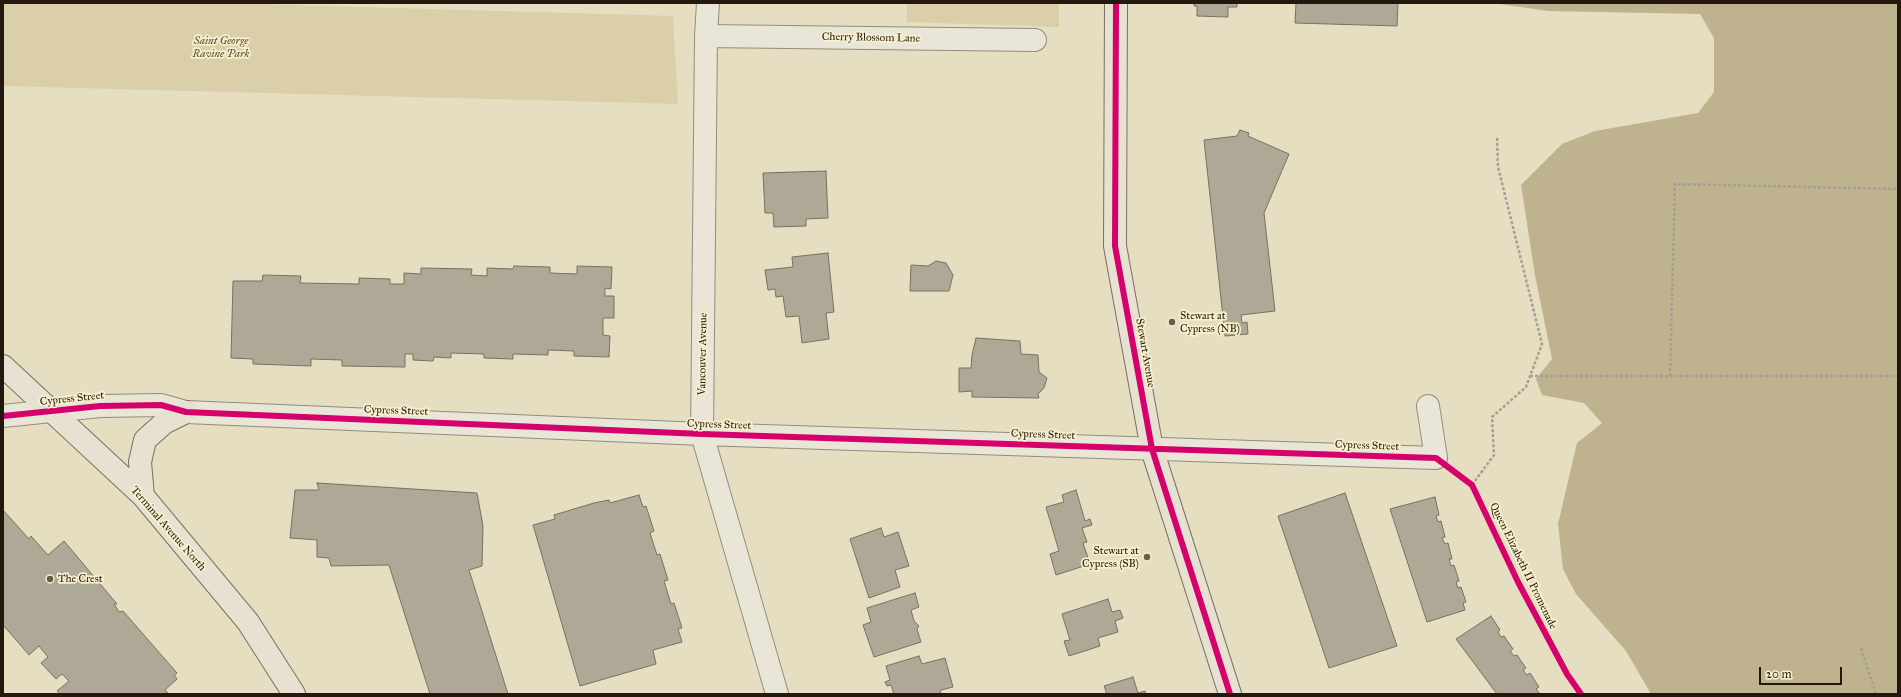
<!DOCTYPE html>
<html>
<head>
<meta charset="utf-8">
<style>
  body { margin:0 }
  #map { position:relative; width:1901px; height:697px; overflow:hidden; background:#e6dec1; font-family:"IM FELL Great Primer",serif }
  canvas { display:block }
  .frame { position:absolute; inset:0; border:4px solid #23170e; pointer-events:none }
  .scale { position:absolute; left:1759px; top:667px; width:83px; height:18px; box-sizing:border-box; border:2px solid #23170e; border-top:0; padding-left:5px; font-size:12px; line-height:14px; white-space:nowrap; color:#23170e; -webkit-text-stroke:3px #f8efcd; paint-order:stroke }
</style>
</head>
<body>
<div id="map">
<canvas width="1901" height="697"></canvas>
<div class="frame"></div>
<div class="scale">20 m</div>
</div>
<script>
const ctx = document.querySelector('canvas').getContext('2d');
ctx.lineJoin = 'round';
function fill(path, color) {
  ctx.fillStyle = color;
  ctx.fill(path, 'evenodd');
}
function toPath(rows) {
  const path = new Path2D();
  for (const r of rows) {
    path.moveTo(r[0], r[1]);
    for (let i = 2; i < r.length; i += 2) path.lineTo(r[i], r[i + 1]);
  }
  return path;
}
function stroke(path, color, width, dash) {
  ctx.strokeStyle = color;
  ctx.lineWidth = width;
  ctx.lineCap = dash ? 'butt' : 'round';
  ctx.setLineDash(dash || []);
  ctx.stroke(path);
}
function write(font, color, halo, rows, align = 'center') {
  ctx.font = font + ' "IM FELL Great Primer",serif';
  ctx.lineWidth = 3.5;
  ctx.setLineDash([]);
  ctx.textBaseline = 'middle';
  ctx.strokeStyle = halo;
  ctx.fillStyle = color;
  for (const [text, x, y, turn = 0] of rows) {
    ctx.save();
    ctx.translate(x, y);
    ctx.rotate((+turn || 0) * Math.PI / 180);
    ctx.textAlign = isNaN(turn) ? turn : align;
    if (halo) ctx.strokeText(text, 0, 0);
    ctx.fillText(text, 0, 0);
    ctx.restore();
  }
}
const green = toPath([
  [3,3,224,3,673,16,678,104,3,86],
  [907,3,1059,3,1059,27,907,22]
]);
const water = toPath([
  [1493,3,1898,3,1898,694,1651,694,1626,651,1576,594,1563,569,1558,524,1577,443,1602,423,1584,403,1542,395,1536,379,1552,359,1535,275,1521,185,1562,144,1595,131,1698,113,1714,92,1714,38,1700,14,1548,11]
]);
const building = toPath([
  [1194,3,1237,3,1237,7,1228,7,1228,17,1197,16,1197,6,1194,6,1194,3],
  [1296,3,1398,3,1397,26,1295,23,1296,3],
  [1240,130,1249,133,1248,136,1289,154,1264,213,1275,311,1241,315,1242,323,1247,322,1248,334,1225,336,1204,140,1237,136,1240,130],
  [826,171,828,218,806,219,806,226,774,227,773,213,765,213,763,173,826,171],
  [828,253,834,312,826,313,829,339,802,343,799,316,786,317,783,296,776,297,775,289,768,290,765,270,793,267,792,257,828,253],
  [936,261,946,263,953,275,949,291,910,291,911,265,928,266,936,261],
  [514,266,550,267,550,273,577,274,577,266,612,267,611,289,605,288,605,296,614,296,614,318,603,318,603,335,610,336,609,357,574,356,574,351,548,350,548,355,513,354,513,359,484,358,484,354,451,353,451,358,434,357,433,361,413,360,413,354,405,354,405,367,342,366,342,360,311,359,311,366,253,364,253,359,231,358,233,281,262,281,263,275,301,276,300,283,359,284,359,278,390,279,390,284,404,284,404,273,421,274,421,268,472,269,471,275,487,276,487,268,513,269,514,266],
  [976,338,1020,341,1021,354,1038,355,1039,372,1047,378,1044,388,1038,394,1039,398,972,397,972,391,959,392,959,368,971,368,972,355,976,338],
  [317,483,477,493,483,526,482,566,469,570,508,694,430,694,389,565,331,566,329,558,317,557,317,540,290,538,295,490,319,490,317,483],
  [1076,490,1085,521,1090,519,1092,525,1082,528,1087,542,1083,543,1090,564,1056,575,1050,554,1059,551,1046,507,1064,502,1062,495,1076,490],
  [1345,493,1397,646,1329,668,1278,516,1345,493],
  [639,495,643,507,646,506,654,531,650,533,657,555,660,554,668,580,664,581,671,604,674,603,682,628,678,629,682,642,653,650,656,664,580,686,533,525,555,519,554,515,594,503,609,500,610,503,639,495],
  [1435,497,1439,515,1436,516,1438,522,1441,521,1445,537,1442,538,1445,544,1448,543,1452,559,1449,559,1451,566,1454,565,1459,581,1456,582,1458,588,1461,587,1466,602,1463,603,1465,610,1427,622,1390,509,1435,497],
  [3,510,29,539,31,536,48,555,64,541,117,604,114,604,119,612,123,611,177,673,174,675,177,679,165,690,169,694,60,694,57,691,69,681,62,674,56,679,41,663,48,657,39,646,29,655,3,625,3,510],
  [881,528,884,537,898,532,909,566,895,570,900,587,869,598,850,539,881,528],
  [915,593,919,607,911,610,914,621,919,626,917,629,921,642,874,657,863,625,871,622,867,608,915,593],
  [1108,599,1112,612,1120,610,1123,618,1115,621,1118,632,1098,638,1100,646,1069,656,1064,641,1070,640,1062,614,1108,599],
  [1491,616,1500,630,1498,632,1501,637,1504,636,1513,649,1510,651,1514,656,1517,655,1526,668,1523,670,1527,675,1530,673,1539,687,1536,689,1540,694,1497,694,1456,639,1491,616],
  [919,656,922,664,945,658,953,687,941,690,940,694,894,694,891,685,887,686,885,682,890,680,886,666,919,656],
  [1133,677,1138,693,1145,691,1146,694,1107,694,1104,686,1133,677]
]);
const path = toPath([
  [1530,376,1898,376],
  [1670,376,1675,184,1898,189],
  [1472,485,1494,455,1492,417,1526,387,1542,344,1498,167,1497,136],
  [1861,648,1876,694]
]);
const street = toPath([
  [708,3,706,36,702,434,777,694],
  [706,36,1035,40],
  [3,416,100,406,161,405,186,412,702,434,1436,458,1428,406]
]);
const primary = toPath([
  [3,366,143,496,248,622,294,694],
  [143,496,140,462,145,440,164,423,186,412]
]);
const highway = toPath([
  [1116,3,1115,246,1152,449,1230,694]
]);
const cycleway = toPath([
  [1116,3,1115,246,1152,449,1230,694],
  [3,416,100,406,161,405,186,412,702,434,1436,458,1472,485,1518,582,1567,674,1581,694]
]);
const markers = [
  [1172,322,4,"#675d4d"],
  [1147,557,4,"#675d4d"],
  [50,579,4,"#675d4d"]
];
const streetNames = [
  ["Cherry Blossom Lane",871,38,1],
  ["Stewart Avenue",1145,353,80],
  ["Vancouver Avenue",703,354,-89],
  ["Cypress Street",72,399,-6],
  ["Cypress Street",396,411,2],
  ["Cypress Street",719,425,2],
  ["Cypress Street",1043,435,2],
  ["Cypress Street",1367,446,2],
  ["Terminal Avenue North",168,529,49],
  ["Queen Elizabeth II Promenade",1523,566,64]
];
const parkNames = [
  ["Saint George",221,41],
  ["Ravine Park",221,54]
];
const poiNames = [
  ["Stewart at",1180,316],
  ["Cypress (NB)",1180,329],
  ["Stewart at",1139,551,"right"],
  ["Cypress (SB)",1139,564,"right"],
  ["The Crest",58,579]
];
fill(green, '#dacfa9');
fill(water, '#bfb38f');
fill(building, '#aea996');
stroke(building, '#777162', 1);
stroke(street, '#928c7b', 24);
stroke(primary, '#777162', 24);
stroke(highway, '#777162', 24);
stroke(path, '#a49f94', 2.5, [3, 2]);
stroke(street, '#e9e6d7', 22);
stroke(primary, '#e6e1d0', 22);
stroke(highway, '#e6e1d0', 22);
stroke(cycleway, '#d6006c', 6);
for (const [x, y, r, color] of markers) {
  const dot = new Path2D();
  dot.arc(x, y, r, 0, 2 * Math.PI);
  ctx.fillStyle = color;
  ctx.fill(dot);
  stroke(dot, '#f8efcd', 1.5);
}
write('11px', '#23170e', '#f8efcd', streetNames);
write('italic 11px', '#574b37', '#f8efcd', parkNames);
write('11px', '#23170e', '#f8efcd', poiNames, 'left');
</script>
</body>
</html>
